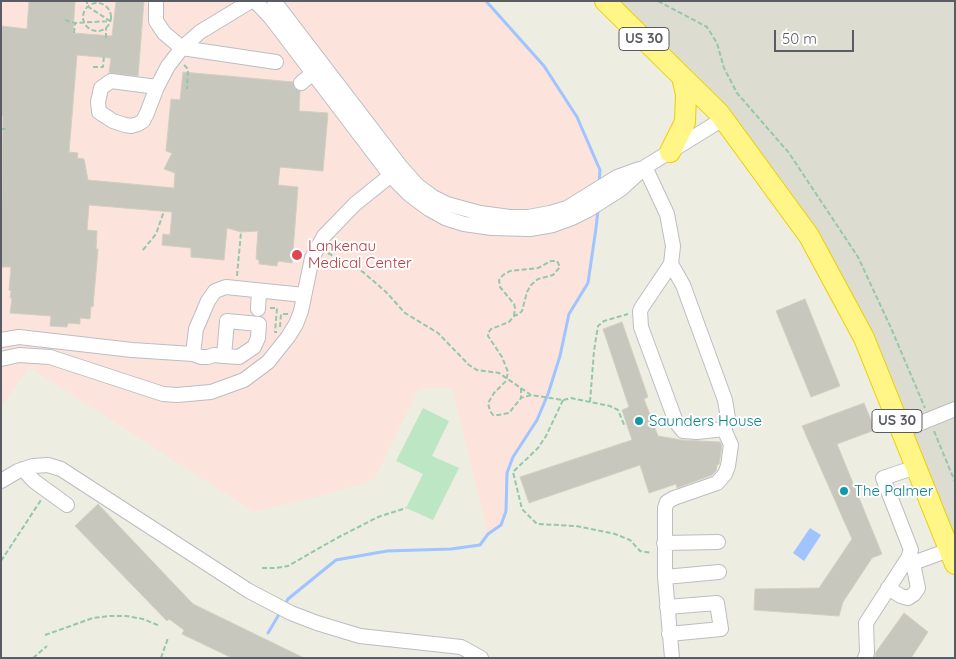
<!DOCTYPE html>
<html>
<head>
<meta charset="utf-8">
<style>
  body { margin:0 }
  #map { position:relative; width:956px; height:659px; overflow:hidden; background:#edede1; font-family:Quicksand,sans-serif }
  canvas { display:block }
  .frame { position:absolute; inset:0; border:2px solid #5a5c63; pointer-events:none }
  .scale { position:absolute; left:774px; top:30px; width:80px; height:22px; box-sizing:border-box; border:2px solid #5a5c63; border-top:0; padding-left:6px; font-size:15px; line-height:18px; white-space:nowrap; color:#5a5c63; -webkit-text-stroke:4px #fff; paint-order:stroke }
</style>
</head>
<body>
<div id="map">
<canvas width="956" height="659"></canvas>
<div class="frame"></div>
<div class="scale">50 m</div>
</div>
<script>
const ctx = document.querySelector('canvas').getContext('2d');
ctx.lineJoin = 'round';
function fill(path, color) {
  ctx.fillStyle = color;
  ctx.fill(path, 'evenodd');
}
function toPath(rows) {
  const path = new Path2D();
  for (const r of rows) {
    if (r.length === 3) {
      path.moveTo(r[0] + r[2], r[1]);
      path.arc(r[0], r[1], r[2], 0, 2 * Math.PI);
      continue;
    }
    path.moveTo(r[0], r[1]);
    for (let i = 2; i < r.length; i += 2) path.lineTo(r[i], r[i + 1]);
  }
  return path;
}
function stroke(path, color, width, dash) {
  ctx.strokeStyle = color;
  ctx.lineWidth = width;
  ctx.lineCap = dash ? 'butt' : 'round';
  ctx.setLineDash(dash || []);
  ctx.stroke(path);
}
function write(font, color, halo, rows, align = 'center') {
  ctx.font = font + ' Quicksand,sans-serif';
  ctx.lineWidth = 4;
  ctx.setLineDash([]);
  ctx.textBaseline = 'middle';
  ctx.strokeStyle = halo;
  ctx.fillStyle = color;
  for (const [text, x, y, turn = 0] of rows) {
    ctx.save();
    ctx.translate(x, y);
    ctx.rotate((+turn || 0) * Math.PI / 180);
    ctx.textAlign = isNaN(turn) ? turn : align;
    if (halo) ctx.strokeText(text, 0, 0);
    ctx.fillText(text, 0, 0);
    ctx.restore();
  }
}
const education = toPath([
  [605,1,955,1,955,543,864,338,727,124]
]);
const medical = toPath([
  [1,1,486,1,544,66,577,117,600,170,596,228,588,283,569,314,560,356,548,394,537,420,513,457,507,473,506,511,501,525,488,534,452,388,419,388,374,480,317,497,254,512,29,367,1,408]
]);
const green = toPath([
  [423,408,449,421,432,456,459,468,433,520,406,508,423,474,396,461]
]);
const water = toPath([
  [810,528,821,535,804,561,793,553]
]);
const stream = toPath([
  [486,1,544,66,577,117,600,170,599,184],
  [284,606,288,599,336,560,387,551,451,549,480,545,488,534,501,525,506,511,507,473,513,457,537,420,548,394,560,356,569,314,588,283,596,228,598,210],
  [268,633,281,611]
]);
const building = toPath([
  [29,1,75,1,73,33,112,36,116,1,144,1,138,76,109,73,111,58,77,55,69,152,78,153,77,158,84,159,88,180,174,188,175,173,164,169,172,153,166,151,171,99,180,100,183,72,293,82,294,88,300,91,299,111,328,113,323,171,280,167,278,185,298,187,292,263,278,261,277,266,259,264,259,260,256,259,258,231,241,232,227,228,224,260,191,257,191,248,162,245,163,234,170,235,172,212,89,205,87,230,97,231,96,249,98,249,93,307,91,306,90,319,80,318,80,324,68,323,67,327,50,326,51,316,10,313,12,298,10,298,11,291,9,290,11,267,1,267,3,116,1,116,1,26,27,29,29,1],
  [805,299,840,386,811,397,776,311,805,299],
  [622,322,648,397,644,399,658,436,682,440,720,442,722,446,719,464,717,465,716,471,712,475,677,488,676,484,649,493,640,465,529,503,520,477,632,440,622,410,629,407,603,329,622,322],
  [864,403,875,430,837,444,882,554,872,558,843,602,839,616,754,610,755,589,819,588,852,539,802,426,864,403],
  [98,504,193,604,304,658,232,658,182,634,184,630,169,619,167,621,75,526,98,504],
  [904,613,928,632,911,658,875,658,876,652,904,613]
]);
const path = toPath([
  [658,1,707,27,717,43,724,68,737,93,789,153,858,257,891,328,925,408],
  [97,17,14],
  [65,20,75,23,110,21,87,6,87,1],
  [74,33,75,23],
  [106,38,106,28],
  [184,65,188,69,187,89],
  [93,67,103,67,104,55],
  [1,129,7,129],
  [143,250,156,234,164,211],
  [328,253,363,272,386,292,405,313,438,333,469,365,477,370,499,373,531,395,563,400,571,398,610,406,618,410,625,427],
  [237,276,241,232],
  [270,308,277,308,275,332,277,332],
  [514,316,515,308,514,304,500,287,499,280,503,275,510,271,538,268,551,261,557,261,560,267,553,275,538,279,531,285,527,292,522,311,519,314,514,316,509,322,491,329,488,333,488,336,502,357,508,372,506,381,494,393,488,403,490,411,493,415,498,415,509,413,521,398,531,395],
  [280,327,281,314,288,314],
  [521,388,521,398],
  [563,400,546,436,538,448,513,472,522,509,537,524,576,526,615,534,630,540,640,551,652,553],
  [590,402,594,351,598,326,604,321,628,314],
  [934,431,955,482],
  [1,561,41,500],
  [262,568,275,568,288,566,337,538,378,517,406,508],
  [45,635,93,618,110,616,126,616,143,619,160,626],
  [33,658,47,646],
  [161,658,168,638]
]);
const minor = toPath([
  [156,1,156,21,164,33,182,48,276,62],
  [255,1,271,18,391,176,410,195,429,209,445,218,464,224,492,228,530,229,553,225,572,218,588,210,621,189,645,167,723,119],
  [274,1,401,167,418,186,433,197,447,204,480,213,510,217,528,217,550,213,567,208,617,177,639,169],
  [301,83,313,73],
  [157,87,111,81,101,88,98,102,99,112,113,121,125,125,131,126,138,124,143,121,147,113,157,87,168,66,182,48,200,32,251,1],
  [645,167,667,214,673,246,671,264,642,307,640,311,641,327,676,422,683,431,697,432,724,429,728,418,725,400,683,285,671,264],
  [258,309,259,291],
  [1,340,19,337,132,350,193,354,201,357,208,357,214,355,224,356,239,357,254,347,258,338,259,324,227,321,224,356],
  [193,354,196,329,208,301,215,291,226,287,304,295],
  [1,359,19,355,50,357,163,394,177,395,211,392,244,380,268,362,288,337,296,324,301,311,312,258,324,236,355,204,401,167],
  [901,431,955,409],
  [23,469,34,481,67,505],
  [1,481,18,471,33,466,48,465,61,469,249,591,291,613,317,623,360,636,461,647,481,658],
  [664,543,718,542],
  [913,563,949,550],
  [665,577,719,572],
  [888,588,901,596,908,598,914,594,918,588,913,563,908,558],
  [667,607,717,603,721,629,669,634],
  [672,658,665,577,665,508,667,502,674,498,717,483,725,474,728,466,731,445,724,429],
  [865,658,867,653,866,623,908,558,911,550,883,478,916,467]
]);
const highway = toPath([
  [605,1,719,113,809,236,864,338,955,564],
  [670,152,685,122,686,94,682,77]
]);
const markers = [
  [297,255,6,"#e0444e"],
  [639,421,5,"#0f9aa8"],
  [844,491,5,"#0f9aa8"]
];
const shields = [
  [644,39,50],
  [897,421,50]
];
const shieldNames = [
  ["US 30",644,39],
  ["US 30",897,421]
];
const healthNames = [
  ["Lankenau",308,246],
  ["Medical Center",308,263]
];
const cultureNames = [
  ["Saunders House",649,421],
  ["The Palmer",854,491]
];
fill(education, '#dddcd0');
fill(medical, '#fce4dc');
fill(green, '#bce6c4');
fill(water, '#a0c4ff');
stroke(stream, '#a0c4ff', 3);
fill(building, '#c8c7be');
stroke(building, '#d2d0bf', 1);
stroke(minor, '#bcbdc3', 16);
stroke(highway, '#efce00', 22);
stroke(path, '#95c7ac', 2, [5, 2.5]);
stroke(minor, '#fff', 14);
stroke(highway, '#fff687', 20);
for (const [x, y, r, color] of markers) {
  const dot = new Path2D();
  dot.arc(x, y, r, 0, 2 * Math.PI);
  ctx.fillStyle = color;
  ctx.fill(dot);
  stroke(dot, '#fff', 2);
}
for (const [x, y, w] of shields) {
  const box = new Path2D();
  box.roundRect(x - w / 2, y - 11.5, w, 23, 4);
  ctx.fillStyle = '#fff';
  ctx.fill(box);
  stroke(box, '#5a5c63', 1);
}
write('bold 14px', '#5a5c63', null, shieldNames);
write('15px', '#be3a42', '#fff', healthNames, 'left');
write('15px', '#0d838f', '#fff', cultureNames, 'left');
</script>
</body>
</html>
